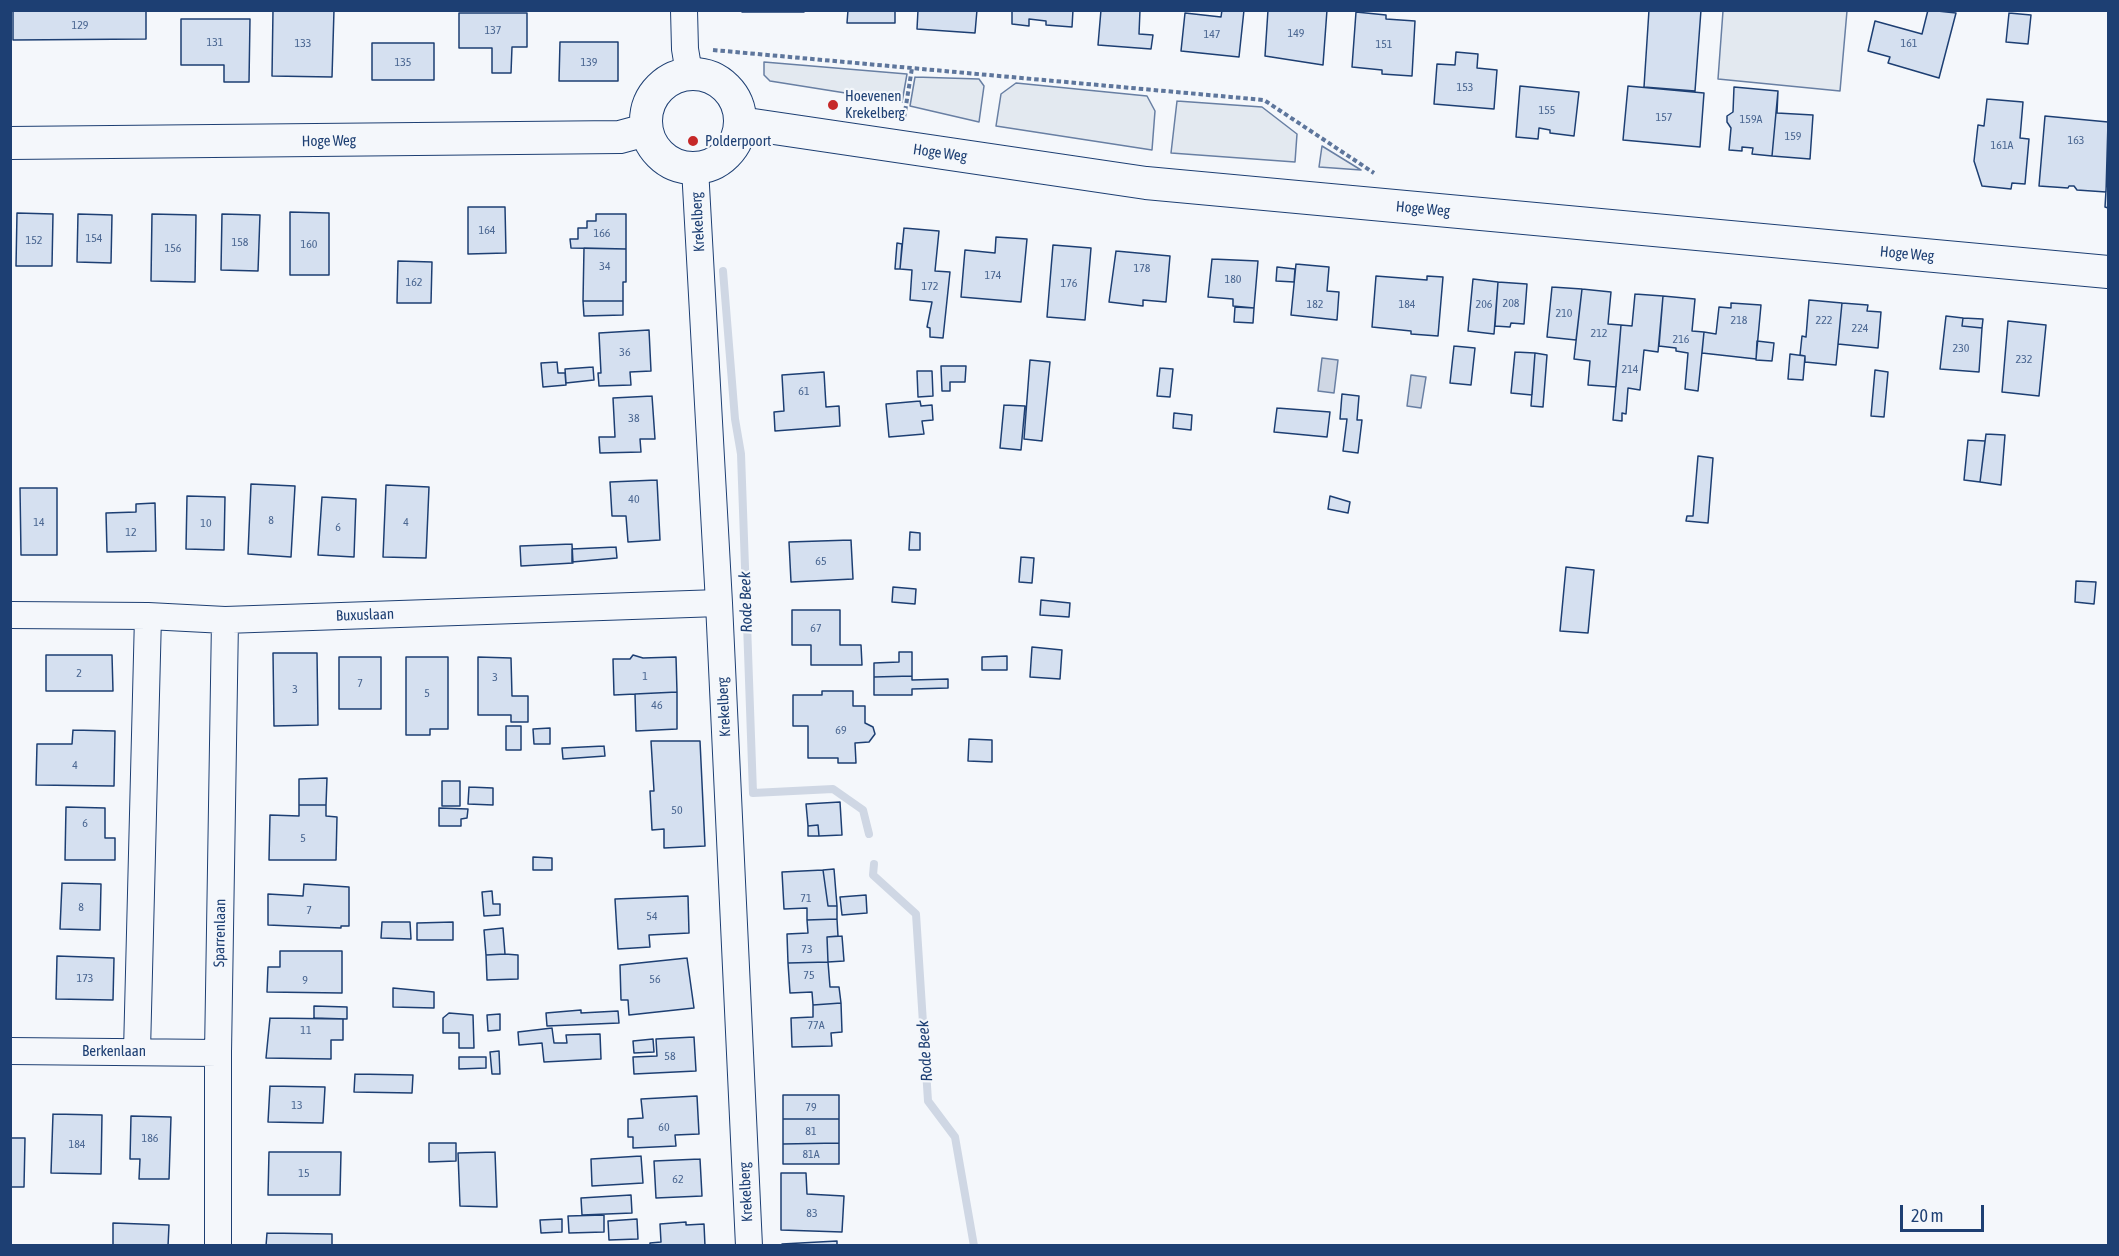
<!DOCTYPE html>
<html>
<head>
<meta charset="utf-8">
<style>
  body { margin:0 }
  #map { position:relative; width:2119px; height:1256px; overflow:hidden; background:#f4f7fb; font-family:"Asap Condensed",sans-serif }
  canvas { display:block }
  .frame { position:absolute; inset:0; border:12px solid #1d3f73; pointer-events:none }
  .scale { position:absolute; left:1900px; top:1205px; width:84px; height:27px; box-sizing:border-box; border:3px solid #1d3f73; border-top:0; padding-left:8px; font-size:18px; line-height:21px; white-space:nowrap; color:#1d3f73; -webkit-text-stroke:4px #f4f7fb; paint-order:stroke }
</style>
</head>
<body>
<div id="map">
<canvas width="2119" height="1256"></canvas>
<div class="frame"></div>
<div class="scale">20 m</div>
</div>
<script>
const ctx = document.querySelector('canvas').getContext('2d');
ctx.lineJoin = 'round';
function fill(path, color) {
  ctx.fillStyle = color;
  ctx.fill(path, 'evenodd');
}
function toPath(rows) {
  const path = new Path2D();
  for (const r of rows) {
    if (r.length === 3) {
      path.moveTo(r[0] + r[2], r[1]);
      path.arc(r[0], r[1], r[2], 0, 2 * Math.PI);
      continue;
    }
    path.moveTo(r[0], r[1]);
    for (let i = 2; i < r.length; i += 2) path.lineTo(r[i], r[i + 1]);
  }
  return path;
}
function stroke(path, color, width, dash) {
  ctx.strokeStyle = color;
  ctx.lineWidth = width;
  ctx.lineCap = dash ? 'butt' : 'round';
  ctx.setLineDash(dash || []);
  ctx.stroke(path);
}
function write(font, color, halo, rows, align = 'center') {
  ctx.font = font + ' "Asap Condensed",sans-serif';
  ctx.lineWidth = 4.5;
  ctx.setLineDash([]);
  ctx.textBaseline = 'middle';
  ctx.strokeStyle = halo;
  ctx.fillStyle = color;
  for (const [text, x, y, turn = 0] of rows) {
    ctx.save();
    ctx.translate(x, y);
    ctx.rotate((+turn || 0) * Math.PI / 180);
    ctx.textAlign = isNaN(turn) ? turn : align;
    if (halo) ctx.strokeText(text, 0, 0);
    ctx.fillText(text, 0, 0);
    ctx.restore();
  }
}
const green = toPath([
  [1723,11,1847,11,1840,91,1718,79,1723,11],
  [764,62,907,74,902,102,770,81,764,75,764,62],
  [915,77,979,79,984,86,979,122,910,106,915,77],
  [1016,83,1147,96,1155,111,1152,150,996,126,1001,94,1016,83],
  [1177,101,1262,107,1297,134,1295,162,1171,153,1177,101],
  [1322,146,1361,170,1319,167,1322,146]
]);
const water = toPath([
  [1322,358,1338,360,1334,393,1318,391,1322,358],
  [1411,375,1426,377,1421,408,1407,406,1411,375]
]);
const stream = toPath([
  [723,271,735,419,741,454,753,793,833,789,863,810,869,834],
  [874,864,873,875,916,914,928,1101,955,1137,974,1246]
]);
const building = toPath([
  [13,10,146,10,146,39,13,40,13,10],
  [273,10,334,10,332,77,272,76,273,10],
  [742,10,804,10,804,12,742,12,742,10],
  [848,10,895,10,895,23,847,23,848,10],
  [918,10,977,10,975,33,917,29,918,10],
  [1012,10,1073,10,1072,27,1046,25,1046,21,1029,19,1029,26,1012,24,1012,10],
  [1101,10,1140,10,1139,34,1153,35,1151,49,1098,45,1101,10],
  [1222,10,1244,10,1239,57,1181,51,1185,13,1221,17,1222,10],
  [1268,10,1327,10,1323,65,1265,56,1268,10],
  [1649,10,1701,10,1695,91,1644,87,1649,10],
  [1928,10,1956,13,1939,78,1888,63,1890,57,1868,51,1875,21,1922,34,1928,10],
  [1356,12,1386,15,1386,19,1415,21,1412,76,1382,74,1382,70,1352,67,1356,12],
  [459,13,527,13,527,47,512,47,511,73,492,73,492,48,459,48,459,13],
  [2009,13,2031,15,2028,44,2006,42,2009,13],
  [181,19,250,19,249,82,224,82,224,65,181,65,181,19],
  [560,42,618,42,618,81,559,81,560,42],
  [372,43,434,43,434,80,372,80,372,43],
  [1456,52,1478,54,1477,68,1497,70,1494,109,1434,104,1437,64,1455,65,1456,52],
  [1520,86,1579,92,1574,136,1550,133,1550,130,1539,128,1538,139,1516,137,1520,86],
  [1628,86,1704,93,1700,147,1623,140,1628,86],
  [1734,87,1778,91,1772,156,1752,154,1753,148,1742,147,1742,151,1729,150,1731,128,1727,122,1727,116,1733,112,1734,87],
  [1778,91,1777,113,1813,115,1810,159,1772,156,1778,91],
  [1987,99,2023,102,2020,138,2029,139,2025,184,2012,183,2011,189,1982,186,1974,161,1978,125,1984,126,1987,99],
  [2045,116,2108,122,2106,192,2077,190,2074,186,2069,186,2068,188,2039,186,2045,116],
  [2108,157,2108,208,2105,207,2108,157],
  [468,207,505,207,506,253,468,254,468,207],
  [290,212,329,213,329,275,290,275,290,212],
  [17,213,53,214,52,266,16,266,17,213],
  [78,214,112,215,111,263,77,262,78,214],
  [152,214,196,215,195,282,151,281,152,214],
  [222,214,260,215,258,271,221,270,222,214],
  [596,214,626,214,626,249,571,248,570,239,578,239,578,228,587,228,587,221,596,221,596,214],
  [904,228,939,231,935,271,950,272,943,338,930,337,930,328,927,327,932,302,910,300,912,270,900,269,904,228],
  [996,237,1027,239,1021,302,961,297,965,250,995,253,996,237],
  [897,243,902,244,900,269,895,269,897,243],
  [1053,245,1091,248,1085,320,1047,317,1053,245],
  [584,248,626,249,626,282,623,282,623,301,583,301,584,248],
  [1116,251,1170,256,1166,302,1143,300,1143,306,1109,302,1116,251],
  [1212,259,1258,261,1254,308,1233,306,1233,299,1208,297,1212,259],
  [398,261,432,262,431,303,397,303,398,261],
  [1296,264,1329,267,1327,291,1339,292,1337,320,1291,315,1296,264],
  [1277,267,1295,269,1294,282,1276,281,1277,267],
  [1376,276,1427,280,1427,276,1443,277,1438,336,1411,334,1411,331,1372,327,1376,276],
  [1473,279,1498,282,1494,334,1468,331,1473,279],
  [1498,282,1527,284,1524,324,1511,323,1510,327,1495,326,1498,282],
  [1552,287,1582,289,1576,340,1547,337,1552,287],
  [1582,289,1611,292,1608,324,1621,325,1616,387,1588,385,1590,361,1574,359,1582,289],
  [1635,294,1663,296,1658,352,1644,350,1640,390,1628,388,1626,414,1622,413,1622,421,1613,420,1621,325,1632,326,1635,294],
  [1663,296,1695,299,1692,331,1704,332,1698,391,1685,389,1688,353,1676,351,1676,348,1659,346,1663,296],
  [1809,300,1842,303,1836,365,1805,362,1805,356,1800,355,1802,336,1806,337,1809,300],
  [583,301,623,301,623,315,584,316,583,301],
  [1731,303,1761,305,1756,359,1702,353,1704,332,1716,334,1719,307,1731,308,1731,303],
  [1842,303,1868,305,1867,311,1881,312,1878,348,1838,344,1842,303],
  [1235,307,1254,308,1253,323,1234,322,1235,307],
  [1946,316,1963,318,1962,326,1982,328,1979,372,1940,369,1946,316],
  [1963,318,1983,319,1982,328,1962,326,1963,318],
  [2008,321,2046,325,2039,396,2002,392,2008,321],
  [649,330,651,371,630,372,631,385,599,386,598,373,601,373,599,333,649,330],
  [1757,341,1774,343,1772,361,1756,360,1757,341],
  [1454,346,1475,348,1471,385,1450,383,1454,346],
  [1515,352,1535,353,1532,395,1511,393,1515,352],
  [1535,353,1547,355,1543,407,1531,406,1535,353],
  [1790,354,1805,356,1803,380,1788,379,1790,354],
  [1030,360,1050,362,1042,441,1024,439,1030,360],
  [557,362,558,373,565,373,566,385,543,387,541,363,557,362],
  [941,366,966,366,965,382,950,382,950,391,942,391,941,366],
  [593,367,594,380,566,383,565,369,593,367],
  [1160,368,1173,369,1170,397,1157,396,1160,368],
  [1875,370,1888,372,1884,417,1871,416,1875,370],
  [917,371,932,371,933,396,918,397,917,371],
  [824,372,826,407,839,406,840,426,775,431,774,412,784,411,782,375,824,372],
  [1342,394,1359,396,1357,420,1362,420,1358,453,1343,451,1347,419,1340,419,1342,394],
  [652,396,655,439,640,439,641,452,600,453,599,437,615,437,613,398,652,396],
  [920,401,921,406,932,405,933,420,922,421,924,434,889,437,886,404,920,401],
  [1004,405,1025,406,1021,450,1000,448,1004,405],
  [1277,408,1330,412,1327,437,1274,432,1277,408],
  [1174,413,1192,415,1191,430,1173,428,1174,413],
  [1986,434,2005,435,2001,485,1980,482,1986,434],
  [1968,440,1985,441,1980,482,1964,480,1968,440],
  [1698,456,1713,458,1708,523,1686,521,1687,516,1693,516,1698,456],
  [657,480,660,540,628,542,626,516,612,516,610,482,657,480],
  [251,484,295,486,291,557,248,554,251,484],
  [386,485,429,487,426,558,383,557,386,485],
  [20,488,57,488,57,555,21,555,20,488],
  [187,496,225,497,224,550,186,549,187,496],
  [1330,496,1350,502,1348,513,1328,509,1330,496],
  [322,497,356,499,354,557,318,555,322,497],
  [155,503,156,551,107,552,106,513,136,512,136,504,155,503],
  [910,532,920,533,920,550,909,550,910,532],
  [851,540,853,579,791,582,789,542,851,540],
  [572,544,573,563,521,566,520,546,572,544],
  [616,547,617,558,572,562,572,549,616,547],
  [1021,557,1034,558,1032,583,1019,582,1021,557],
  [1566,567,1594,570,1588,633,1560,631,1566,567],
  [2076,581,2096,582,2094,604,2075,602,2076,581],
  [893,587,916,589,915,604,892,602,893,587],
  [1041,600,1070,603,1069,617,1040,615,1041,600],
  [792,610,840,610,840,645,861,645,862,665,811,665,811,645,792,645,792,610],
  [1032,647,1062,650,1060,679,1030,677,1032,647],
  [899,652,912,652,912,676,874,677,874,663,899,662,899,652],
  [273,653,317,653,318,725,274,726,273,653],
  [46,655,112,655,113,691,46,691,46,655],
  [633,655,643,658,676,657,677,692,614,695,613,659,630,659,633,655],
  [1007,656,1007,670,982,670,982,657,1007,656],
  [339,657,381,657,381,709,339,709,339,657],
  [406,657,448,657,448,729,430,729,430,735,406,735,406,657],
  [478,657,511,658,512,696,528,696,528,722,511,722,511,715,478,715,478,657],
  [912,676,912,680,948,679,948,688,912,689,912,695,874,695,874,677,912,676],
  [822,691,853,691,853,706,865,706,865,723,873,727,875,734,869,742,855,743,856,763,838,763,838,758,808,758,808,726,793,726,793,695,822,695,822,691],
  [677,692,677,729,636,731,635,694,677,692],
  [506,726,521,726,521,750,506,750,506,726],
  [550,728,550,744,534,744,533,729,550,728],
  [73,730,115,731,114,786,36,785,37,744,72,744,73,730],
  [969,739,992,740,992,762,968,761,969,739],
  [651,741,700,741,705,846,664,848,664,829,652,830,650,791,654,791,651,741],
  [604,746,605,756,563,759,562,748,604,746],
  [327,778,326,805,299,805,299,779,327,778],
  [442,781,460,781,460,806,442,806,442,781],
  [469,787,493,788,493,805,468,804,469,787],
  [840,802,842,835,819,836,818,825,808,826,806,804,840,802],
  [299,805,326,805,326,816,337,817,336,860,269,860,270,815,299,816,299,805],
  [66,807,105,808,105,838,115,838,115,860,65,860,66,807],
  [439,808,468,809,467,818,461,819,461,826,439,826,439,808],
  [818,825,819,836,808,836,808,826,818,825],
  [533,857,552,858,552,870,533,870,533,857],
  [834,869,837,906,828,906,823,870,834,869],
  [823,870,828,906,837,906,837,919,807,920,807,908,784,909,782,872,823,870],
  [62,883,101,884,100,930,60,929,62,883],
  [304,884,349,887,349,926,341,926,341,928,268,925,268,894,303,896,304,884],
  [492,891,493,904,500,904,500,915,484,916,482,892,492,891],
  [866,895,867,913,842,915,840,897,866,895],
  [688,896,689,933,649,935,650,947,618,949,615,899,688,896],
  [837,919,838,936,827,937,828,962,788,963,787,934,808,933,807,920,837,919],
  [382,922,410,922,411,939,381,938,382,922],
  [453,922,453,940,417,940,417,923,453,922],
  [503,928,505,954,486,955,484,930,503,928],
  [842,936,844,961,828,962,827,937,842,936],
  [280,951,342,951,342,993,267,992,268,967,280,967,280,951],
  [505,954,518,955,518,979,487,980,486,955,505,954],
  [57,956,114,958,113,1000,56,999,57,956],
  [687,958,694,1008,629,1015,628,1000,621,1000,620,965,687,958],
  [828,962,830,987,839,987,841,1003,813,1005,812,992,790,993,788,963,828,962],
  [393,988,434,992,434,1008,393,1007,393,988],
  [841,1003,842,1032,831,1033,832,1046,792,1047,791,1018,813,1017,813,1005,841,1003],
  [314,1006,347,1007,347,1019,314,1018,314,1006],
  [581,1010,581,1013,618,1011,619,1023,547,1026,546,1013,581,1010],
  [449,1013,473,1015,474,1048,459,1048,459,1033,443,1033,443,1018,449,1013],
  [500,1014,500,1030,488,1031,487,1015,500,1014],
  [270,1018,343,1019,343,1040,331,1040,331,1059,266,1058,270,1018],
  [552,1028,554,1043,567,1043,566,1035,600,1034,601,1059,544,1062,542,1043,519,1045,518,1032,552,1028],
  [694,1037,696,1071,634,1074,633,1057,657,1056,656,1039,694,1037],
  [653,1039,654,1052,634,1053,633,1041,653,1039],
  [499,1051,500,1074,492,1074,490,1052,499,1051],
  [459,1057,486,1057,486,1068,459,1069,459,1057],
  [355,1074,413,1075,412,1093,354,1092,355,1074],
  [270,1086,325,1087,323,1123,268,1122,270,1086],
  [783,1095,839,1095,839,1119,783,1119,783,1095],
  [697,1096,699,1134,675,1135,676,1146,633,1148,633,1137,628,1137,628,1119,643,1118,641,1099,697,1096],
  [53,1114,102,1115,101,1174,51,1173,53,1114],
  [131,1116,171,1117,169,1179,139,1179,140,1159,130,1159,131,1116],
  [783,1119,839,1119,839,1143,783,1144,783,1119],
  [10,1138,25,1138,24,1187,10,1187,10,1138],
  [429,1143,456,1143,456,1161,429,1162,429,1143],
  [839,1143,839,1164,783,1164,783,1144,839,1143],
  [269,1152,341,1152,340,1195,268,1195,269,1152],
  [495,1152,497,1207,460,1206,458,1153,495,1152],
  [641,1156,643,1183,592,1186,591,1159,641,1156],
  [700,1159,702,1196,656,1198,654,1161,700,1159],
  [781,1173,806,1173,807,1194,844,1196,842,1232,781,1230,781,1173],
  [631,1195,632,1213,582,1215,581,1198,631,1195],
  [604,1215,604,1232,569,1233,568,1216,604,1215],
  [562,1219,562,1232,541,1233,540,1220,562,1219],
  [637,1219,638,1239,609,1240,608,1221,637,1219],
  [686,1222,686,1225,704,1224,705,1246,650,1246,650,1243,661,1242,660,1224,686,1222],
  [113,1223,169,1225,168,1246,113,1246,113,1223],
  [267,1233,332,1234,332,1246,266,1246,267,1233],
  [837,1241,837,1246,782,1246,782,1244,837,1241]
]);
const path = toPath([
  [713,50,1264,100,1374,173],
  [904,118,912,68]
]);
const minor = toPath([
  [684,10,685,49,689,73],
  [695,168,719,603,749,1246],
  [10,615,148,616,225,620,719,603],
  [10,1051,218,1053],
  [137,1051,148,616],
  [218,1246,218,1053,225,620]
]);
const tertiary = toPath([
  [693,121,47],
  [740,123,1146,183,2108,272],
  [10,143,620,137,646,130]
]);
const markers = [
  [833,105,6,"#c62828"],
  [693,141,6,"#c62828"]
];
const numberNames = [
  ["129",80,25],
  ["137",493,30],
  ["149",1296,33],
  ["147",1212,34],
  ["131",215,42],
  ["133",303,43],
  ["161",1909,43],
  ["151",1384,44],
  ["135",403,62],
  ["139",589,62],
  ["153",1465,87],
  ["155",1547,110],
  ["157",1664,117],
  ["159A",1751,119],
  ["159",1793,136],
  ["163",2076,140],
  ["161A",2002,145],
  ["164",487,230],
  ["166",602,233],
  ["154",94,238],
  ["152",34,240],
  ["158",240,242],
  ["160",309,244],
  ["156",173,248],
  ["34",605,266],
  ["178",1142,268],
  ["174",993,275],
  ["180",1233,279],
  ["162",414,282],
  ["176",1069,283],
  ["172",930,286],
  ["208",1511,303],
  ["182",1315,304],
  ["184",1407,304],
  ["206",1484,304],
  ["210",1564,313],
  ["218",1739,320],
  ["222",1824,320],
  ["224",1860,328],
  ["212",1599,333],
  ["216",1681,339],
  ["230",1961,348],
  ["36",625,352],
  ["232",2024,359],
  ["214",1630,369],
  ["61",804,391],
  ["38",634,418],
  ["40",634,499],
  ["8",271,520],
  ["14",39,522],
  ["4",406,522],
  ["10",206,523],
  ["6",338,527],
  ["12",131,532],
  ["65",821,561],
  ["67",816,628],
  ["2",79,673],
  ["1",645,676],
  ["3",495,677],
  ["7",360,683],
  ["3",295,689],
  ["5",427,693],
  ["46",657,705],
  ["69",841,730],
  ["4",75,765],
  ["50",677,810],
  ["6",85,823],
  ["5",303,838],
  ["71",806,898],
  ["8",81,907],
  ["7",309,910],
  ["54",652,916],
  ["73",807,949],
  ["75",809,975],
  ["173",85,978],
  ["56",655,979],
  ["9",305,980],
  ["77A",816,1025],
  ["11",306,1030],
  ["58",670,1056],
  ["13",297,1105],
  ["79",811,1107],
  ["60",664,1127],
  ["81",811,1131],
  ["186",150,1138],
  ["184",77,1144],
  ["81A",811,1154],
  ["15",304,1173],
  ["62",678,1179],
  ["83",812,1213]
];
const poiNames = [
  ["Hoevenen",845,96],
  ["Krekelberg",845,113],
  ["Polderpoort",705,141]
];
const streetNames = [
  ["Hoge Weg",329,141,-1],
  ["Hoge Weg",940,153,8],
  ["Hoge Weg",1423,209,5],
  ["Krekelberg",698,222,-93],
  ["Hoge Weg",1907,254,5],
  ["Buxuslaan",365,615,-2],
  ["Krekelberg",724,707,-93],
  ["Sparrenlaan",220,933,-89],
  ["Berkenlaan",114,1051],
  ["Krekelberg",746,1192,-93]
];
const waterNames = [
  ["Rode Beek",746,602,-92],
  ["Rode Beek",925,1051,-94]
];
fill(green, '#e3e9f0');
stroke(green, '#687fa3', 1.5);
fill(water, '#cfd7e4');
stroke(water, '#687fa3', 1.5);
stroke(stream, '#cfd7e4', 8);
fill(building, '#d5e0f0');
stroke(building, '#1d3f73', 1.5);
stroke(minor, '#1d3f73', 28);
stroke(tertiary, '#1d3f73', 34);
stroke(path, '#5e769c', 4, [4.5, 3]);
stroke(minor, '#f4f7fb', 26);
stroke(tertiary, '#f4f7fb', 32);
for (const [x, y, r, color] of markers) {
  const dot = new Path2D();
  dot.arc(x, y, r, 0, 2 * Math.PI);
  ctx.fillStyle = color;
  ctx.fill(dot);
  stroke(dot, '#f4f7fb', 2);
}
write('12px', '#4b6792', null, numberNames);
write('15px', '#1d3f73', '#f4f7fb', poiNames, 'left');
write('15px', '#1d3f73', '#f4f7fb', streetNames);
write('italic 16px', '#1d3f73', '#f4f7fb', waterNames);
</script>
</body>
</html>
